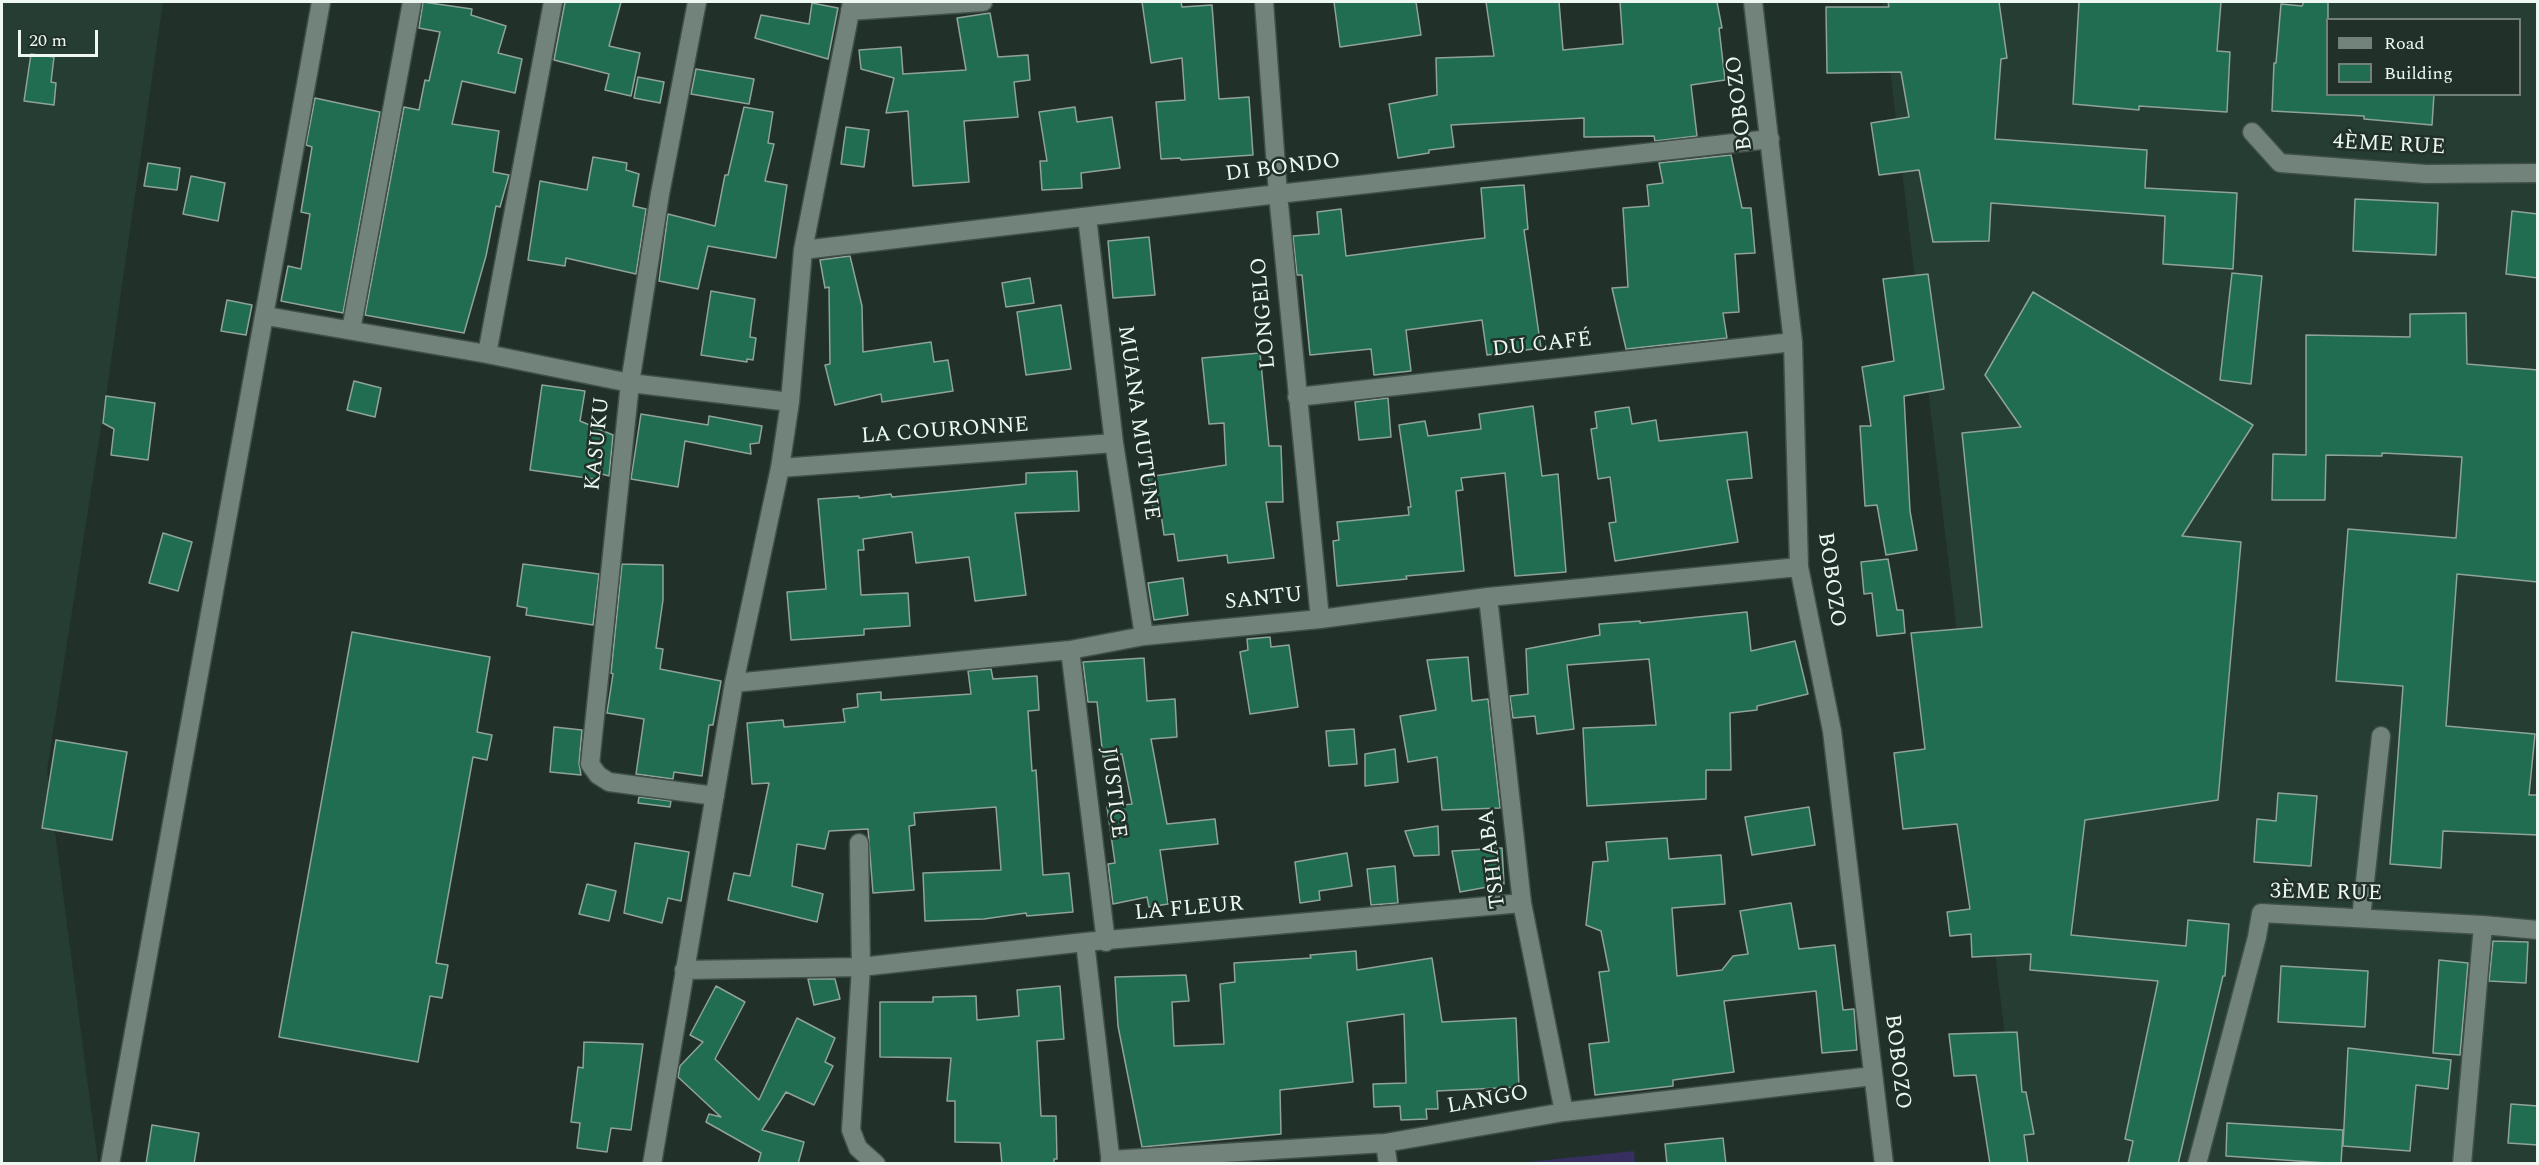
<!DOCTYPE html>
<html>
<head>
<meta charset="utf-8">
<style>
  body { margin:0 }
  #map { position:relative; width:2539px; height:1165px; overflow:hidden; background:#21312a; font-family:Spectral,serif }
  canvas { display:block }
  .frame { position:absolute; inset:0; border:3px solid #eef8f3; pointer-events:none }
  .legend { position:absolute; left:2326px; top:18px; width:195px; height:78px; box-sizing:border-box; background:#21312a; border:2px solid #73817a; margin:0; padding:8px 10px; list-style:none; font-size:18px; color:#eef8f3 }
  .legend li { display:flex; align-items:center; gap:12px; height:30px }
  .legend b { width:30px; border:2px solid #73817a }
  .scale { position:absolute; left:18px; top:30px; width:80px; height:27px; box-sizing:border-box; border:3px solid #eef8f3; border-top:0; padding-left:8px; font-size:18px; line-height:21px; white-space:nowrap; color:#eef8f3; -webkit-text-stroke:4px #21312a; paint-order:stroke }
</style>
</head>
<body>
<div id="map">
<canvas width="2539" height="1165"></canvas>
<div class="frame"></div>
<ul class="legend">
<li><b style="height:8px;background:#71837a"></b>Road</li>
<li><b style="height:16px;background:#206d51"></b>Building</li>
</ul>
<div class="scale">20 m</div>
</div>
<script>
const ctx = document.querySelector('canvas').getContext('2d');
ctx.lineJoin = 'round';
function fill(path, color) {
  ctx.fillStyle = color;
  ctx.fill(path, 'evenodd');
}
function toPath(rows) {
  const path = new Path2D();
  for (const r of rows) {
    path.moveTo(r[0], r[1]);
    for (let i = 2; i < r.length; i += 2) path.lineTo(r[i], r[i + 1]);
  }
  return path;
}
function stroke(path, color, width, dash) {
  ctx.strokeStyle = color;
  ctx.lineWidth = width;
  ctx.lineCap = dash ? 'butt' : 'round';
  ctx.setLineDash(dash || []);
  ctx.stroke(path);
}
function write(font, color, halo, rows, align = 'center') {
  ctx.font = font + ' Spectral,serif';
  ctx.lineWidth = 5;
  ctx.setLineDash([]);
  ctx.textBaseline = 'middle';
  ctx.strokeStyle = halo;
  ctx.fillStyle = color;
  for (const [text, x, y, turn = 0] of rows) {
    ctx.save();
    ctx.translate(x, y);
    ctx.rotate((+turn || 0) * Math.PI / 180);
    ctx.textAlign = isNaN(turn) ? turn : align;
    if (halo) ctx.strokeText(text, 0, 0);
    ctx.fillText(text, 0, 0);
    ctx.restore();
  }
}
const built = toPath([
  [2,2,163,2,106,396,47,770,98,1163,2,1164],
  [1882,2,2537,2,2537,1163,2020,1163],
  [2328,20,2520,20,2520,94,2328,94]
]);
const green = toPath([
  [1634,1151,1635,1163,1518,1163]
]);
const building = toPath([
  [423,2,472,9,471,15,506,26,498,53,522,59,515,93,462,81,452,124,499,131,493,172,509,175,500,207,496,206,486,256,464,333,365,315,404,107,419,110,425,80,429,81,440,32,419,28,423,2],
  [565,2,621,2,609,46,640,53,631,96,605,90,609,74,554,60,565,2],
  [1142,2,1181,2,1182,7,1212,5,1219,99,1249,97,1253,155,1181,160,1180,158,1161,159,1156,102,1185,100,1182,58,1151,63,1142,2],
  [1334,2,1416,2,1421,35,1340,47,1334,2],
  [1486,2,1559,2,1563,50,1623,44,1620,2,1717,2,1722,28,1719,28,1725,80,1691,85,1697,136,1655,141,1654,136,1584,137,1584,118,1451,125,1454,147,1429,150,1429,153,1398,158,1389,104,1437,95,1436,58,1494,56,1486,2],
  [1888,2,1999,2,2007,58,2001,59,1995,139,2147,150,2145,188,2237,193,2233,269,2163,264,2165,216,1991,203,1989,241,1933,242,1919,170,1879,175,1871,123,1909,117,1901,72,1827,73,1826,7,1889,7,1888,2],
  [2079,2,2221,2,2217,51,2230,52,2227,112,2139,106,2139,110,2073,104,2079,2],
  [2304,2,2328,2,2328,94,2434,94,2432,125,2364,119,2364,116,2272,111,2274,63,2276,63,2281,4,2302,6,2304,2],
  [812,3,838,8,828,59,755,38,761,15,809,24,812,3],
  [990,13,998,57,1028,55,1030,80,1014,82,1018,117,964,121,969,182,913,186,908,111,886,113,894,78,861,69,859,50,901,47,903,74,966,70,957,18,990,13],
  [31,54,54,57,51,82,56,83,54,105,24,101,31,54],
  [696,69,754,79,749,104,691,94,696,69],
  [638,77,664,82,660,103,634,98,638,77],
  [315,98,380,112,343,313,281,301,288,266,301,269,310,214,301,212,312,147,306,145,315,98],
  [744,107,773,112,768,143,774,144,765,181,787,185,776,258,708,246,698,289,659,281,668,214,715,226,725,175,728,175,744,107],
  [1075,107,1077,122,1112,117,1120,168,1081,173,1082,188,1042,190,1040,161,1047,161,1039,112,1075,107],
  [846,127,869,130,864,167,841,164,846,127],
  [1731,155,1742,208,1751,208,1755,253,1735,254,1739,312,1723,313,1727,338,1626,349,1612,288,1628,287,1623,208,1649,206,1647,185,1663,183,1659,163,1731,155],
  [593,157,627,163,626,170,639,174,633,206,646,209,636,274,566,258,565,266,528,260,540,181,587,190,593,157],
  [148,163,180,168,177,190,144,186,148,163],
  [191,176,225,183,218,221,183,214,191,176],
  [1524,185,1528,229,1524,230,1541,348,1487,355,1482,320,1406,330,1411,371,1374,375,1371,349,1310,355,1302,275,1297,275,1293,236,1319,234,1317,212,1341,209,1346,256,1467,240,1485,238,1481,188,1524,185],
  [2355,199,2438,203,2436,255,2353,251,2355,199],
  [2512,211,2538,214,2538,278,2506,274,2512,211],
  [1149,237,1155,295,1113,298,1108,241,1149,237],
  [850,256,862,306,863,352,931,342,934,362,948,360,953,391,882,402,881,394,835,405,825,365,830,364,829,287,825,288,820,260,850,256],
  [2232,273,2262,276,2251,384,2220,380,2232,273],
  [1928,274,1944,389,1904,396,1910,511,1917,550,1886,555,1877,505,1865,506,1860,426,1871,426,1862,367,1894,361,1883,279,1928,274],
  [1030,278,1034,303,1006,307,1002,283,1030,278],
  [711,291,755,299,751,327,750,337,756,338,753,360,747,359,747,362,701,355,711,291],
  [2033,292,2253,425,2182,536,2241,542,2218,800,2085,820,2071,935,2186,946,2188,920,2229,924,2225,976,2223,976,2178,1164,2128,1164,2133,1141,2125,1139,2158,981,2030,970,2031,954,1972,957,1971,934,1950,936,1947,912,1970,909,1957,824,1903,829,1894,753,1925,749,1911,633,1982,627,1962,433,2021,427,1985,375,2033,292],
  [227,300,252,305,246,335,221,331,227,300],
  [1061,305,1071,369,1026,375,1017,312,1061,305],
  [2466,313,2467,364,2538,370,2538,582,2457,574,2446,726,2535,734,2529,795,2538,795,2538,835,2443,831,2441,868,2390,864,2403,686,2336,681,2348,529,2456,538,2462,457,2382,453,2382,456,2326,455,2325,500,2272,500,2273,454,2306,455,2306,335,2410,337,2410,314,2466,313],
  [1260,353,1269,446,1281,446,1283,502,1266,502,1274,558,1228,563,1227,555,1178,561,1174,534,1164,535,1161,514,1154,516,1148,477,1226,465,1224,423,1209,424,1202,358,1260,353],
  [354,381,381,388,375,417,347,410,354,381],
  [542,385,585,391,580,421,613,435,609,476,602,474,601,480,530,470,542,385],
  [106,396,155,403,148,460,111,455,114,429,103,423,106,396],
  [1388,398,1391,437,1359,440,1355,402,1388,398],
  [1533,406,1542,476,1558,474,1566,572,1515,576,1505,473,1461,478,1463,490,1456,491,1464,571,1406,576,1407,579,1337,586,1333,541,1339,540,1337,522,1409,515,1408,507,1411,507,1399,425,1425,421,1428,436,1481,429,1479,414,1533,406],
  [1629,407,1632,424,1656,420,1659,441,1747,432,1752,478,1727,480,1738,542,1615,561,1609,523,1616,522,1610,477,1598,479,1591,429,1597,428,1595,412,1629,407],
  [641,414,708,425,709,416,762,426,759,443,750,444,751,454,685,441,678,487,631,479,641,414],
  [1077,471,1079,511,1015,513,1026,595,975,601,969,557,916,563,912,532,863,539,864,550,858,550,861,595,908,593,910,626,864,629,864,635,791,640,787,592,826,589,818,499,859,496,859,498,891,494,892,497,1026,484,1026,473,1077,471],
  [163,533,192,542,178,591,149,583,163,533],
  [1888,559,1897,610,1903,610,1905,633,1877,636,1872,593,1864,594,1861,562,1888,559],
  [523,564,599,574,593,625,526,615,527,608,517,606,523,564],
  [622,564,663,565,663,600,656,648,663,649,660,669,721,681,713,725,709,725,702,776,674,772,673,779,636,774,644,719,607,713,613,674,611,673,622,564],
  [1183,578,1188,615,1154,620,1148,583,1183,578],
  [1747,612,1751,651,1795,641,1808,694,1757,706,1757,710,1730,713,1731,770,1706,770,1706,799,1587,806,1583,728,1656,725,1649,659,1567,665,1574,729,1537,734,1535,716,1513,718,1510,696,1528,694,1526,649,1600,635,1599,624,1640,621,1640,623,1747,612],
  [352,632,490,657,477,732,492,735,487,760,473,757,436,963,448,965,442,998,430,996,418,1062,279,1037,352,632],
  [1270,637,1271,647,1289,645,1298,707,1250,714,1240,652,1248,650,1247,639,1270,637],
  [1468,657,1472,701,1488,699,1500,808,1442,810,1437,757,1408,762,1400,716,1436,710,1427,660,1468,657],
  [1144,658,1147,701,1175,699,1177,737,1151,739,1167,824,1215,819,1218,844,1160,850,1168,904,1149,907,1147,897,1113,904,1108,864,1115,863,1107,807,1132,804,1122,754,1103,757,1097,702,1088,702,1083,662,1144,658],
  [991,669,993,679,1037,676,1039,710,1028,711,1032,771,1036,770,1043,875,1069,873,1073,912,1027,916,1026,913,984,919,925,921,923,873,1001,870,996,807,914,813,915,825,909,826,914,890,873,893,868,829,829,831,825,849,797,844,792,886,823,894,817,922,728,900,734,873,750,876,769,783,752,784,747,723,783,720,784,727,845,722,843,709,858,707,857,694,881,692,881,700,971,694,968,671,991,669],
  [554,727,582,730,579,763,581,775,550,772,554,727],
  [1354,729,1357,764,1329,766,1326,731,1354,729],
  [56,740,127,752,112,840,42,828,56,740],
  [1395,749,1398,782,1365,786,1365,754,1395,749],
  [2278,793,2317,796,2311,866,2254,862,2257,819,2276,821,2278,793],
  [639,797,671,801,670,807,638,803,639,797],
  [1809,807,1815,845,1752,855,1745,817,1809,807],
  [1438,826,1439,855,1414,856,1405,831,1438,826],
  [1667,838,1669,859,1721,855,1725,904,1672,908,1677,976,1722,970,1733,956,1748,954,1740,911,1791,903,1799,949,1835,945,1843,1010,1854,1009,1857,1050,1822,1053,1816,991,1724,1001,1734,1072,1673,1080,1673,1086,1595,1095,1589,1044,1609,1042,1599,972,1609,971,1601,931,1586,925,1593,862,1608,861,1606,842,1667,838],
  [635,843,689,852,681,901,668,898,662,923,624,913,635,843],
  [1502,848,1504,884,1460,892,1452,851,1502,848],
  [1347,853,1352,886,1319,891,1320,900,1300,903,1295,862,1347,853],
  [1395,866,1398,903,1371,905,1367,869,1395,866],
  [587,884,616,891,609,921,579,914,587,884],
  [2493,941,2528,942,2526,983,2489,981,2493,941],
  [1356,951,1357,970,1432,958,1442,1022,1516,1018,1519,1087,1437,1091,1438,1109,1426,1109,1427,1119,1401,1120,1400,1106,1374,1107,1373,1084,1406,1083,1404,1014,1347,1022,1353,1082,1280,1090,1281,1134,1142,1147,1118,1026,1115,977,1186,975,1189,1001,1172,1002,1174,1046,1224,1044,1220,984,1235,982,1234,963,1311,958,1310,955,1356,951],
  [2439,960,2468,963,2460,1055,2433,1053,2439,960],
  [2281,966,2368,971,2365,1027,2278,1022,2281,966],
  [808,979,835,979,840,999,814,1005,808,979],
  [716,986,745,1002,715,1059,759,1100,797,1018,835,1038,825,1062,833,1066,814,1105,786,1092,762,1130,804,1142,798,1164,758,1164,761,1153,706,1122,709,1114,721,1117,678,1077,680,1066,703,1042,690,1035,716,986],
  [1060,986,1064,1039,1037,1041,1041,1116,1056,1116,1057,1159,1054,1159,1054,1164,1002,1164,1000,1143,955,1142,955,1101,947,1101,951,1058,880,1057,880,1002,933,1002,933,997,976,996,977,1020,1019,1016,1017,990,1060,986],
  [2017,1032,2022,1092,2026,1092,2034,1134,2024,1135,2028,1164,1990,1164,1976,1075,1954,1076,1949,1034,2017,1032],
  [584,1042,643,1044,631,1130,611,1128,607,1152,577,1148,580,1123,571,1122,578,1067,583,1068,584,1042],
  [2348,1048,2451,1060,2448,1089,2416,1085,2410,1151,2343,1146,2348,1048],
  [2511,1104,2538,1106,2538,1145,2508,1143,2511,1104],
  [2227,1123,2343,1130,2341,1164,2226,1156,2227,1123],
  [152,1125,199,1133,194,1164,146,1164,152,1125],
  [1723,1138,1726,1164,1667,1164,1665,1144,1723,1138]
]);
const street = toPath([
  [697,2,660,194,630,383,590,764,598,775,609,782,715,796],
  [1264,2,1278,194,1320,619],
  [1753,2,1793,342,1799,567,1832,731,1884,1164],
  [850,11,983,2],
  [2252,132,2280,163,2426,174,2538,173],
  [1087,217,1114,443,1144,636],
  [803,250,1278,194,1770,139],
  [266,316,487,354,630,383,790,402],
  [351,330,412,2],
  [487,354,553,2],
  [1297,397,1793,342],
  [780,468,1114,443],
  [1488,597,1522,903,1564,1112],
  [1070,650,1106,942],
  [734,683,1070,650,1144,636,1320,619,1488,597,1799,567],
  [859,843,861,967,851,1130,858,1148,876,1164],
  [2361,918,2381,736],
  [1085,942,1111,1164],
  [684,970,861,967,1085,942,1522,903],
  [1385,1143,1388,1164],
  [1110,1160,1385,1143,1564,1112,1873,1076],
  [110,1164,321,2],
  [652,1164,734,683,780,468,790,402,803,250,852,2],
  [2197,1164,2257,937,2261,913,2483,925,2538,930],
  [2462,1164,2483,925]
]);
const streetNames = [
  ["BOBOZO",1741,103,-97],
  ["4ÈME RUE",2389,146,3],
  ["DI BONDO",1283,169,-7],
  ["LONGELO",1265,313,-95],
  ["DU CAFÉ",1542,346,-6],
  ["MUANA MUTUNE",1137,423,82],
  ["LA COURONNE",945,432,-4],
  ["KASUKU",599,444,-84],
  ["BOBOZO",1830,580,82],
  ["SANTU",1264,600,-6],
  ["JUSTICE",1112,793,83],
  ["TSHIABA",1494,859,-97],
  ["3ÈME RUE",2326,894,1],
  ["LA FLEUR",1189,910,-5],
  ["BOBOZO",1896,1062,83],
  ["LANGO",1488,1101,-10]
];
fill(built, '#253d33');
fill(green, '#362f60');
fill(building, '#206d51');
stroke(building, '#90a39a', 1.5);
stroke(street, '#404f48', 21);
stroke(street, '#71837a', 18);
write('22px', '#eef8f3', '#21312a', streetNames);
</script>
</body>
</html>
